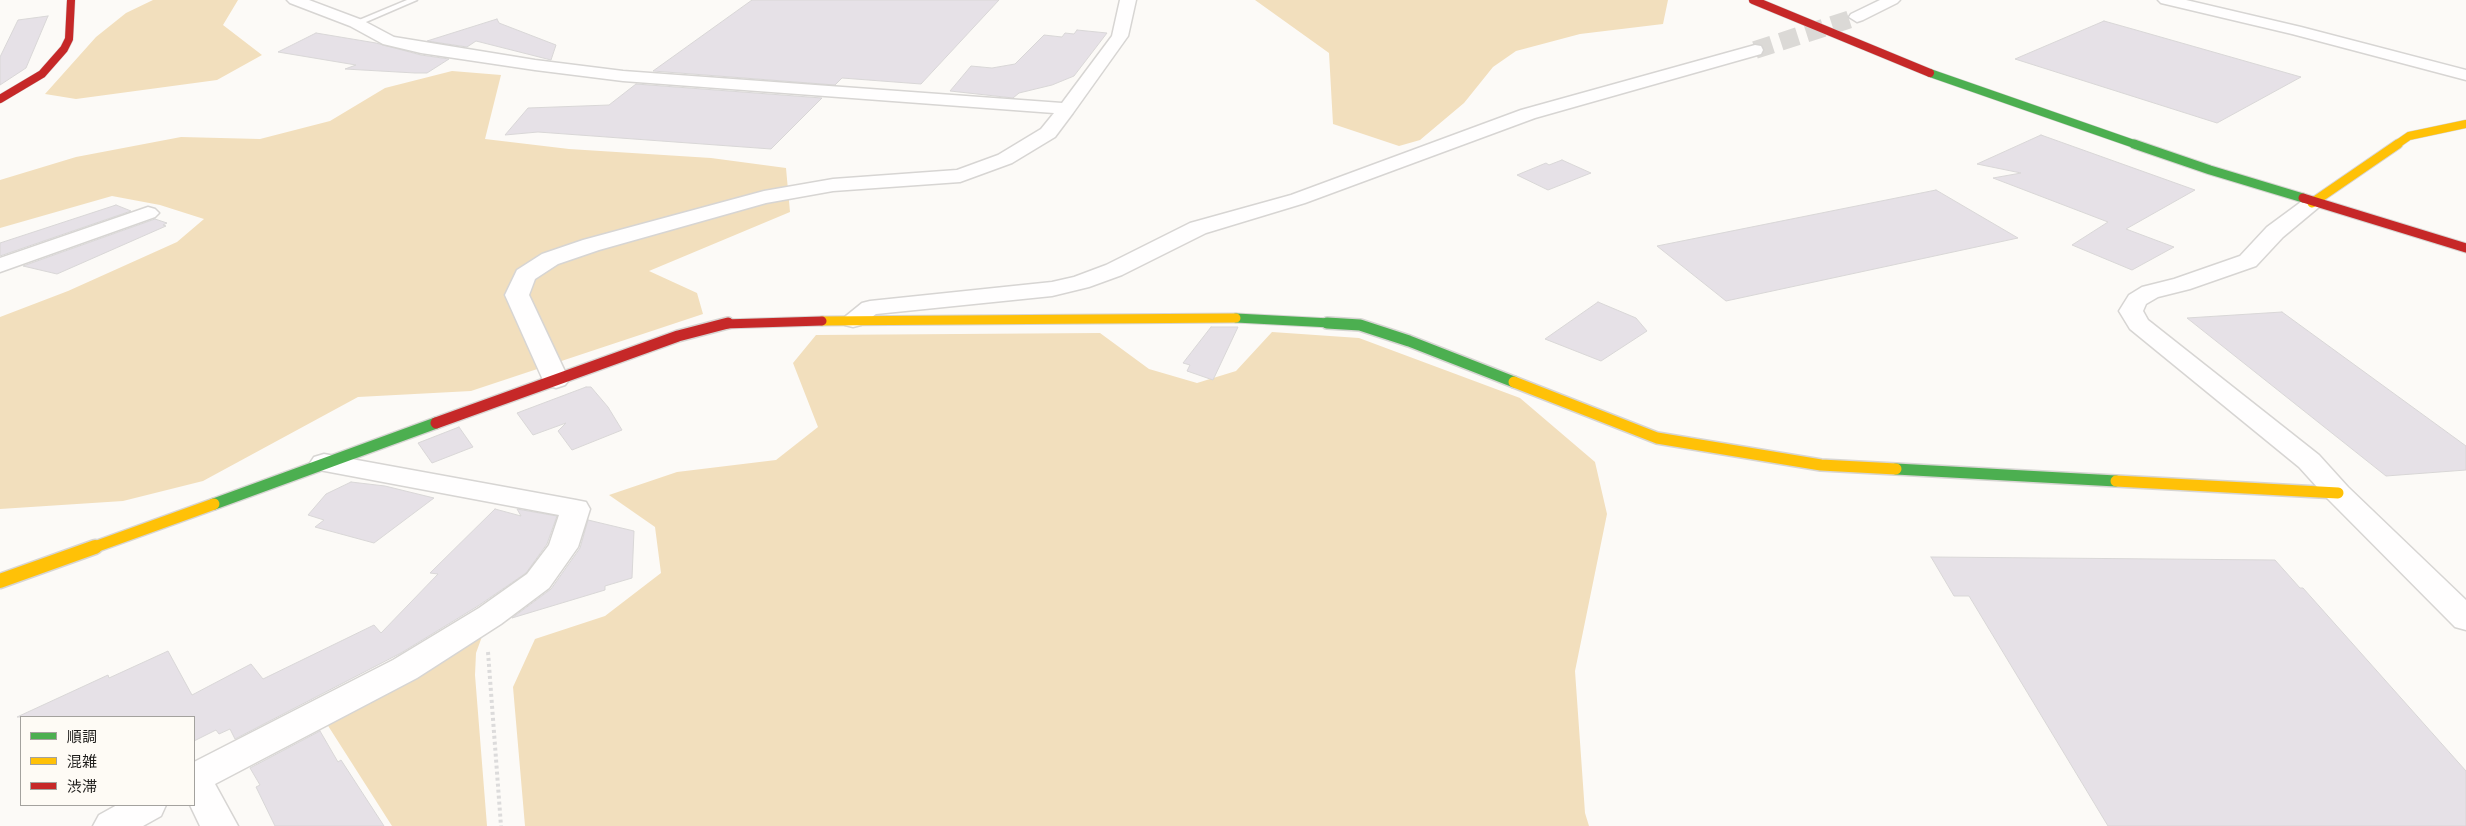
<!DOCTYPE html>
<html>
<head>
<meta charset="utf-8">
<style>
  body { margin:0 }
  #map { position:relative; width:2466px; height:826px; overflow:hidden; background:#fcfaf7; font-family:"Exo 2","Noto Sans JP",sans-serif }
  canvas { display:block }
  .legend { position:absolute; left:20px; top:716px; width:175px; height:90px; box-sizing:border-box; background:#fefbf5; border:1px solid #a4a29e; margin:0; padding:6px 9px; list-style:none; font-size:15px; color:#1e1d1b }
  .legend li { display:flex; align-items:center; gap:10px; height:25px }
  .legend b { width:25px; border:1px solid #a4a29e }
</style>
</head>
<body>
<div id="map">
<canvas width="2466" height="826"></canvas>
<ul class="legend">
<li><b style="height:6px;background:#4caf50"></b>順調</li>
<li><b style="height:6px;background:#ffc107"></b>混雑</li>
<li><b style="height:6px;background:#c62828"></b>渋滞</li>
</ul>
</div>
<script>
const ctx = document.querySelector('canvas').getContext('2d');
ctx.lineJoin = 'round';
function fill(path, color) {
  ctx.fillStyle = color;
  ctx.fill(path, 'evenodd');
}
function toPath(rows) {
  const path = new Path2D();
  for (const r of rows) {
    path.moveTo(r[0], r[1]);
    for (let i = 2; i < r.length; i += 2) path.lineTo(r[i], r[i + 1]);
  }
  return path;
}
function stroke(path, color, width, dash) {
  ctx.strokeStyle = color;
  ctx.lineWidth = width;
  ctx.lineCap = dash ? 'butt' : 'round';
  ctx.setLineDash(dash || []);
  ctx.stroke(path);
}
const green = toPath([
  [153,0,238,0,223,25,262,55,217,80,76,99,45,94,96,37,126,13],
  [1255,0,1668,0,1663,24,1580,34,1516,51,1493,67,1464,103,1420,140,1399,146,1333,124,1329,53],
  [452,71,501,75,485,139,569,149,711,158,786,168,790,212,649,271,697,293,703,314,471,391,358,397,203,481,123,501,0,509,0,317,68,291,177,242,204,219,160,205,112,196,0,228,0,180,76,157,181,137,260,139,330,121,385,88],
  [1272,332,1359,338,1520,398,1595,462,1607,514,1575,671,1585,813,1589,826,525,826,513,687,535,639,605,616,661,573,655,527,609,495,677,472,776,460,818,427,793,363,816,335,1100,333,1149,369,1197,383,1236,371],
  [484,631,476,653,475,675,487,826,392,826,325,721]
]);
const building = toPath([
  [752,0,999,0,921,84,842,78,835,85,653,71,752,0],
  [48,16,26,68,0,85,0,57,18,20,48,16],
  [497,19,499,23,556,45,551,60,476,41,467,47,427,41,497,19],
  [2104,21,2136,30,2301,77,2217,123,2015,59,2104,21],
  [1077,30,1107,33,1074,76,1052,85,1019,93,1013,98,950,91,971,66,992,68,1015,64,1044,35,1062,37,1065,33,1074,34,1077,30],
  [316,33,376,43,421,55,449,59,427,73,415,73,345,69,356,65,278,52,316,33],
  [636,84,822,98,771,149,538,132,505,135,528,108,609,105,636,84],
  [2041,135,2195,190,2126,229,2174,247,2132,270,2072,245,2108,222,1993,178,2021,173,1977,164,2041,135],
  [1562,160,1591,173,1548,190,1517,175,1546,163,1549,165,1562,160],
  [1936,190,2018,238,1726,301,1657,246,1936,190],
  [116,205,131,211,0,256,0,243,116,205],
  [155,219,167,223,163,225,166,226,57,274,23,266,155,219],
  [1598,302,1636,318,1647,331,1601,361,1545,339,1598,302],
  [2282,312,2466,446,2466,470,2386,476,2187,318,2282,312],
  [1211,327,1238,327,1213,380,1187,371,1190,365,1183,363,1211,327],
  [586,387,591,387,608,407,622,430,572,450,558,431,566,423,533,435,517,413,586,387],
  [459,427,473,447,432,463,418,443,459,427],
  [351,482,385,486,434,498,374,543,315,527,324,520,308,515,326,494,351,482],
  [495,509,521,516,517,509,557,516,547,544,526,573,478,606,401,653,235,739,230,729,219,734,216,730,194,741,194,717,17,717,108,675,109,678,168,651,192,695,251,664,263,679,374,625,381,633,438,574,430,573,495,509],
  [588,520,634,531,632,578,605,586,605,590,512,618,551,589,580,548,588,520],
  [1931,557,2275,560,2300,588,2303,588,2466,771,2466,826,2108,826,1969,596,1954,596,1931,557],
  [320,731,338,762,341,760,384,826,275,826,256,787,260,785,250,768,320,731]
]);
const streetTunnel = toPath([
  [1755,50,1857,17]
]);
const path = toPath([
  [488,652,501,826]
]);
const lane = toPath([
  [407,0,417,0,359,25,352,23,407,0]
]);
const street = toPath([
  [287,0,309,0,362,20,394,37,535,60,623,71,1062,103,1112,36,1120,0,1136,0,1128,36,1073,113,1055,137,1012,163,960,182,833,191,766,203,599,250,558,264,535,279,529,295,569,380,565,385,556,388,547,385,543,380,505,295,517,270,542,254,583,240,764,191,833,179,957,170,998,155,1041,129,1054,113,623,81,535,70,421,53,383,44,350,26,290,3,287,0],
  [1880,0,1900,0,1897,3,1863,20,1857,22,1849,17,1851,14,1880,0],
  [2158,0,2186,0,2301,27,2466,70,2466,80,2292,34,2161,3,2158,0],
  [1755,45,1761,46,1763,50,1761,54,1535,118,1305,203,1206,233,1122,275,1089,287,1052,296,876,314,861,325,853,327,845,325,841,320,862,303,870,301,1052,282,1074,277,1106,265,1190,223,1291,195,1521,110,1755,45],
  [2312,197,2319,199,2322,203,2319,207,2283,237,2256,266,2190,289,2158,297,2146,304,2143,311,2148,320,2319,455,2348,487,2466,600,2466,630,2455,627,2328,499,2299,467,2130,329,2119,311,2129,295,2142,287,2174,279,2240,256,2267,227,2305,199,2312,197],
  [148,207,155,209,159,213,155,217,0,272,0,258,148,207],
  [324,454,576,500,586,502,590,509,578,547,549,588,501,624,417,678,215,784,238,826,200,826,190,805,194,805,194,762,393,660,479,608,527,574,549,545,559,515,314,469,310,463,314,457,324,454],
  [117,805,166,805,161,816,143,826,93,826,99,815,117,805]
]);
const fastFar2 = toPath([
  [1930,73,2137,145]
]);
const fastFar1 = toPath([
  [2134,144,2210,170,2303,198],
  [1236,318,1349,324]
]);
const fast = toPath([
  [1327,323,1360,325,1409,341,1514,382],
  [1896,469,2116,481],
  [214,504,436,423]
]);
const slowFar3 = toPath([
  [2396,145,2409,136,2466,124]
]);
const slowFar2 = toPath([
  [2312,203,2398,144],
  [822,321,1236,318]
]);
const slowFar1 = toPath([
  [1514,382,1657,438,1821,465,1896,469],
  [2116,481,2338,493],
  [92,548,214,504]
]);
const slow = toPath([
  [0,581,95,547]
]);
const jamFar2 = toPath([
  [1753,0,1930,73],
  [0,99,42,74,64,49,69,39,71,0]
]);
const jamFar1 = toPath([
  [2303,198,2466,248],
  [724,324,822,321]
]);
const jam = toPath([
  [436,423,678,336,728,323]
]);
fill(green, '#f2dfbd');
fill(building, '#e6e1e7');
stroke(building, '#d9d7d7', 1);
stroke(streetTunnel, '#dbd9d6', 18, [18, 9]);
stroke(lane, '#d7d5d3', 3);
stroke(street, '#d7d5d3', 3);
stroke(fastFar2, '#d7d5d3', 9);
stroke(fastFar1, '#d7d5d3', 11);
stroke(fast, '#d7d5d3', 14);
stroke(slowFar3, '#d7d5d3', 9);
stroke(slowFar2, '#d7d5d3', 11);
stroke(slowFar1, '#d7d5d3', 14);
stroke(slow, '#d7d5d3', 17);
stroke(jamFar2, '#d7d5d3', 9);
stroke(jamFar1, '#d7d5d3', 11);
stroke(jam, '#d7d5d3', 14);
stroke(path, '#dcdbdb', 4, [3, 3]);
fill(lane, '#fffefe');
fill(street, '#fffefe');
stroke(fastFar2, '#4caf50', 8);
stroke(fastFar1, '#4caf50', 9);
stroke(fast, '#4caf50', 11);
stroke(slowFar3, '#ffc107', 8);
stroke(slowFar2, '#ffc107', 9);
stroke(slowFar1, '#ffc107', 11);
stroke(slow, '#ffc107', 14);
stroke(jamFar2, '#c62828', 8);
stroke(jamFar1, '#c62828', 9);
stroke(jam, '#c62828', 11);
</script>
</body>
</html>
